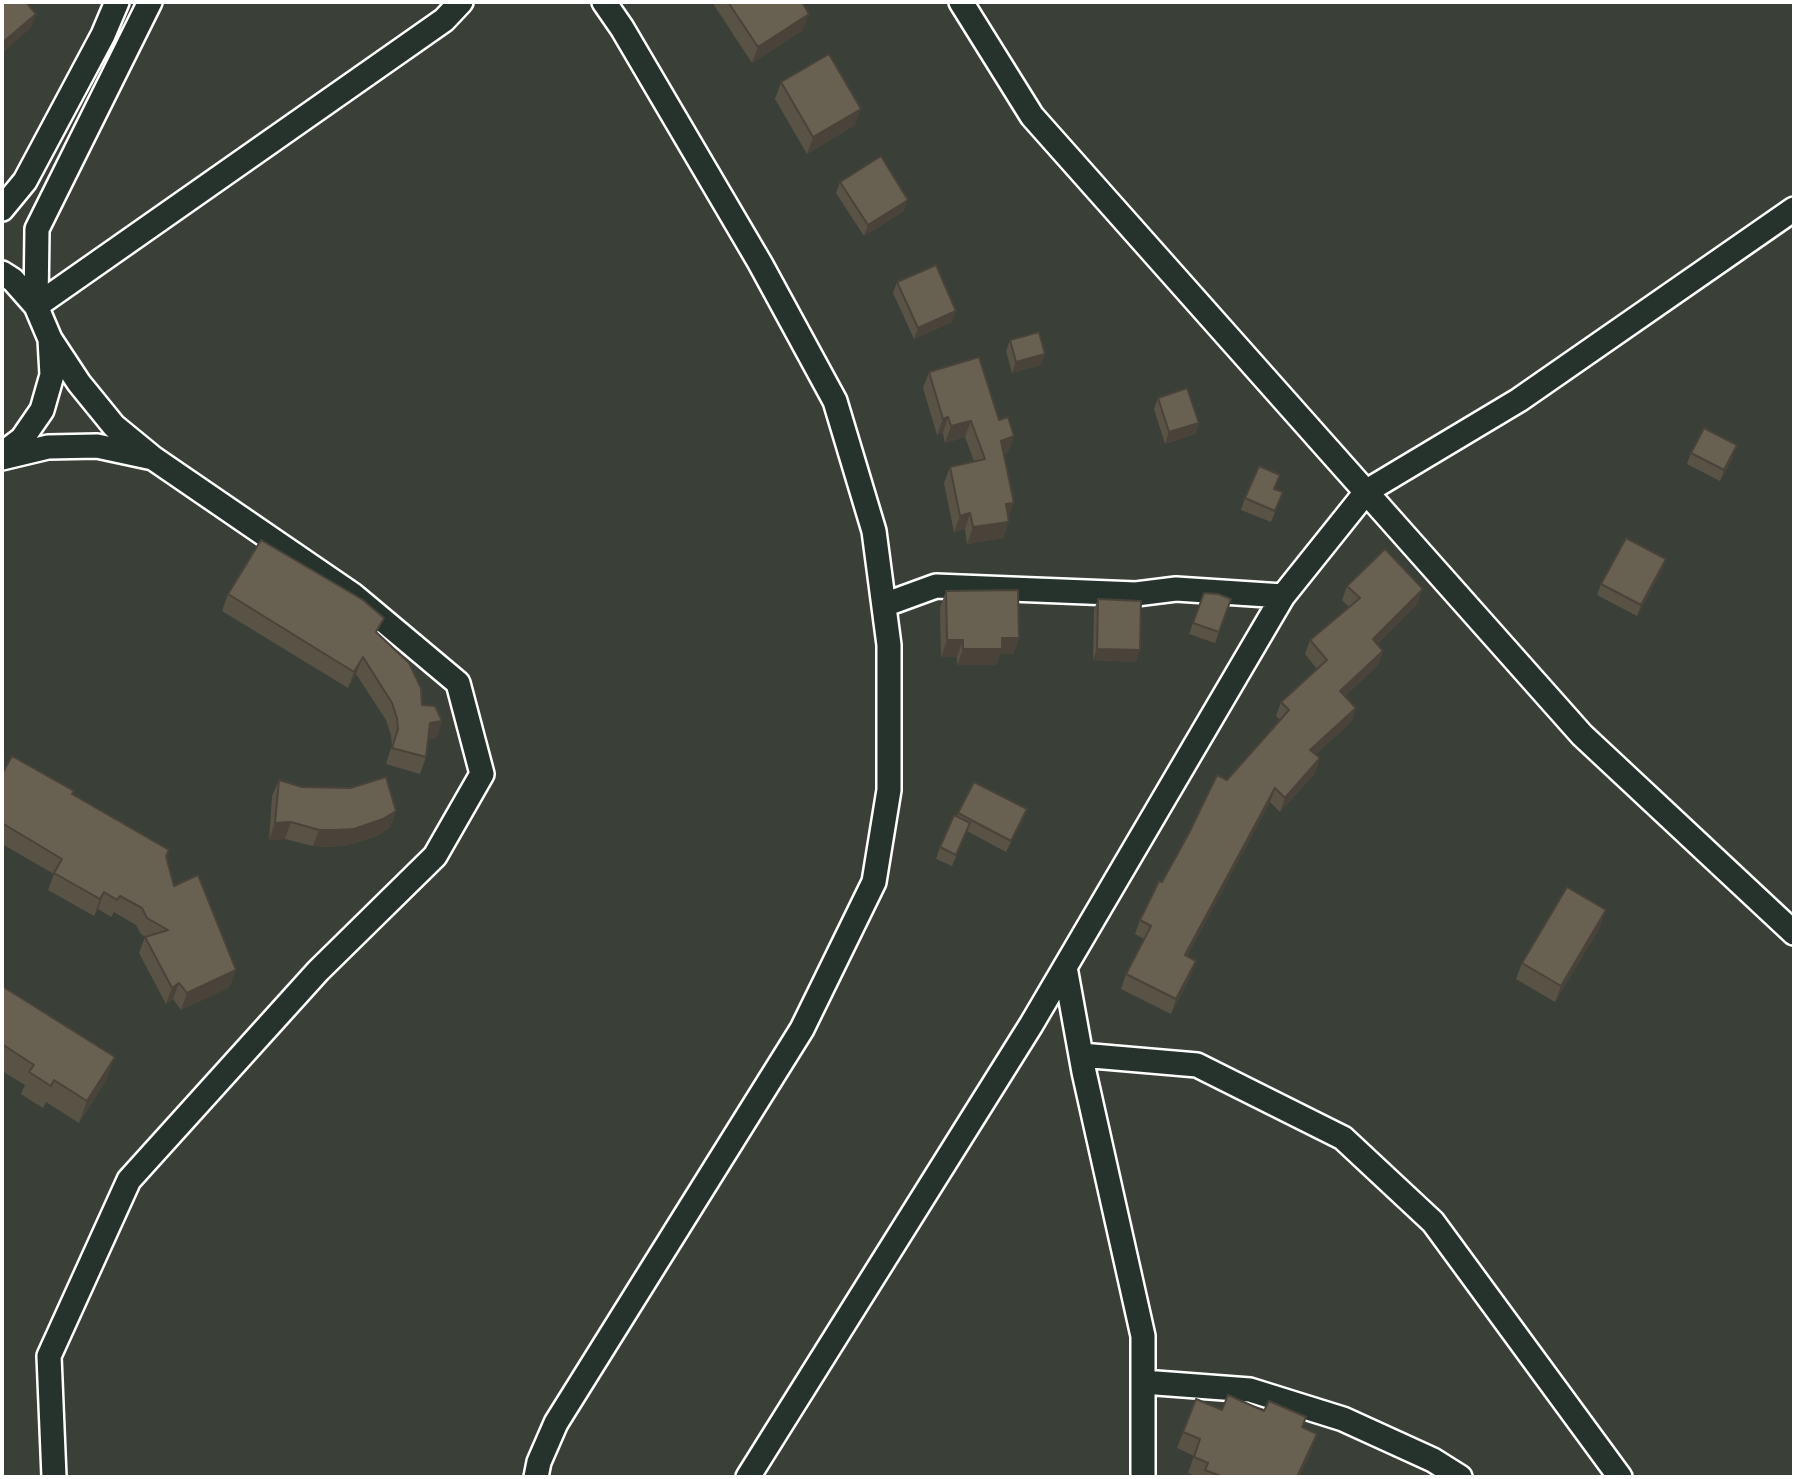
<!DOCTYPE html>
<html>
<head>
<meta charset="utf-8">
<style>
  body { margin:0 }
  #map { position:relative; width:1796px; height:1479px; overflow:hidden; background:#3a4038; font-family:Dekko,sans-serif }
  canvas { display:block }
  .frame { position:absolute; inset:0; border:4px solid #fff; pointer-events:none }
</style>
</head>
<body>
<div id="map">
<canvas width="1796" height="1479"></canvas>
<div class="frame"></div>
</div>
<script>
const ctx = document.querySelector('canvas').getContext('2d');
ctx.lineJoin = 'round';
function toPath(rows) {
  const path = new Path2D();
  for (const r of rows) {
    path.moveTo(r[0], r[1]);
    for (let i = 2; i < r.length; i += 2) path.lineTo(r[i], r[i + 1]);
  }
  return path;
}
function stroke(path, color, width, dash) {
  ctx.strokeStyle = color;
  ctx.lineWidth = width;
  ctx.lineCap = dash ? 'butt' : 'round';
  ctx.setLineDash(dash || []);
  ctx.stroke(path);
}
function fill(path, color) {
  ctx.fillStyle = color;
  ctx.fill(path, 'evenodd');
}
const minor = toPath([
  [961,2,1032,116,1582,735,1794,933],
  [2,209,25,181,103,35,117,2],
  [2,273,13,280,36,306,50,339,52,375,42,410,22,439,2,454],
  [36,306,444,20,461,2],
  [36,306,37,229,150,2],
  [2,458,48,447,97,446,153,458,114,426,79,383,50,339],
  [884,605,936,586,1136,594,1176,589,1283,596],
  [1065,967,1084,1072,1143,1336,1143,1477],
  [1081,1055,1197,1065,1343,1138,1433,1222,1620,1477],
  [1143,1382,1250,1390,1343,1419,1433,1460,1460,1477],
  [54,1477,49,1356,129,1180,318,971,435,856,482,774,458,683,353,595,153,458],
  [536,1477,539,1462,556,1423,802,1029,874,882,889,790,889,645,874,531,835,401,760,263,622,28,604,2],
  [748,1477,1031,1025,1283,596,1367,491,1519,400,1794,209]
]);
const wall = toPath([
  [715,2,802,2,803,30,752,63,714,5],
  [781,82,855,125,807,154,775,99],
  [840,182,904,211,864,236,836,193],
  [897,282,952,322,914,339,893,293],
  [1010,340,1041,365,1012,373,1006,351],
  [929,372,999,420,1014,436,1008,452,1004,454,1008,517,1003,538,967,544,965,529,954,532,944,483,950,467,974,461,965,437,945,443,943,433,937,435,923,388],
  [1158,398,1199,423,1195,434,1165,444,1154,409],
  [1691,453,1733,457,1720,481,1687,464],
  [1275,489,1283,492,1271,522,1241,510,1245,498],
  [1662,570,1637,616,1597,595,1601,584],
  [1347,586,1418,603,1377,644,1383,651,1378,665,1345,696,1356,708,1351,722,1316,754,1320,758,1315,773,1280,812,1270,802,1187,956,1191,975,1171,1014,1121,989,1126,974,1144,939,1135,934,1140,920,1227,780,1280,720,1276,716,1281,702,1317,669,1305,654,1310,640,1349,607,1342,600],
  [946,591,1019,638,1013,654,1000,654,996,665,957,665,957,657,941,657,940,608],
  [1204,593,1231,599,1215,643,1189,634],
  [228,594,378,634,422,705,442,721,436,738,428,739,426,757,420,774,386,764,392,745,391,735,386,720,356,674,348,688,222,611],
  [1098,599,1136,662,1093,660,1094,610],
  [2,774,74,791,73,795,166,858,174,886,230,987,181,1010,173,999,166,1004,139,953,145,937,141,934,136,925,114,912,111,917,98,909,94,916,48,890,54,874,2,844],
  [279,780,302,787,396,811,390,827,377,836,348,845,330,847,313,846,285,839,269,840,272,796],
  [958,813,1023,820,1006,852,967,831,952,866,936,859,940,847],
  [1600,927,1555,1002,1516,979,1522,963],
  [2,986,107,1079,79,1123,46,1102,43,1108,21,1094,25,1085,2,1071],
  [1196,1399,1222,1410,1302,1428,1311,1451,1299,1477,1196,1477,1188,1473,1194,1456,1177,1448]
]);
const shadedWall = toPath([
  [36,14,31,28,2,53,2,43],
  [809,14,803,30,752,63,758,47],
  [861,109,855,125,807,154,813,137],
  [908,200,904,211,864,236,868,225],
  [956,311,952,322,914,339,918,328],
  [1045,354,1041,365,1012,373,1016,362],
  [948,417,943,433,937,435,943,419],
  [971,421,965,437,945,443,951,426],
  [1199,423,1195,434,1165,444,1169,432],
  [1014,436,1008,452,995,457,1001,441],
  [1737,445,1733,457,1720,481,1724,470],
  [1014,503,1008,519,1006,504],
  [970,513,965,529,954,532,960,516],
  [1009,522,1003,538,967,544,973,527],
  [1666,559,1662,570,1637,616,1641,605],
  [1423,589,1418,603,1367,653,1373,639],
  [1002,638,1019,638,1013,654,1000,654,996,665,957,665,963,649],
  [947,640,963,640,957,657,941,657],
  [1097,649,1140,650,1136,662,1093,660],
  [1383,651,1378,665,1335,705,1340,691],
  [363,657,356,674,348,688,354,672],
  [1356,708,1351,722,1305,764,1310,750],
  [442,721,436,738,424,740,430,723],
  [1320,758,1315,773,1280,812,1285,798],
  [1275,788,1270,802,1180,969,1185,955],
  [1027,809,1023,820,1006,852,1011,841],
  [396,811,390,827,377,836,348,845,330,847,313,846,319,830],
  [291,822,285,839,269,840,275,823],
  [104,892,98,909,94,916,100,899],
  [1606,910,1600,927,1555,1002,1561,986],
  [1196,961,1191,975,1171,1014,1176,999],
  [236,970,230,987,181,1010,187,993],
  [179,983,173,999,166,1004,172,988],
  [115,1057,107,1079,79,1123,87,1101],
  [1317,1434,1311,1451,1299,1477,1297,1477]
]);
const building = toPath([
  [2,2,26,2,36,14,2,43,2,2],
  [728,2,802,2,809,14,758,47,728,2],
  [829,54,861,109,813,137,781,82,829,54],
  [881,156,908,200,868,225,840,182,881,156],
  [936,265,956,311,918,328,897,282,936,265],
  [1039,332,1045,354,1016,362,1010,340,1039,332],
  [979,357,999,420,1008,417,1014,436,1001,441,1014,503,1006,504,1009,522,973,527,970,513,960,516,950,467,985,459,971,421,951,426,948,417,943,419,929,372,979,357],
  [1187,388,1199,423,1169,432,1158,398,1187,388],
  [1704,428,1737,445,1724,470,1691,453,1704,428],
  [1259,466,1280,475,1274,489,1283,492,1275,511,1245,498,1259,466],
  [1626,538,1666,559,1641,605,1601,584,1626,538],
  [261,540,363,600,384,618,376,632,409,663,421,688,422,705,435,706,442,721,430,723,426,757,392,748,398,729,397,718,392,703,363,657,354,672,228,594,261,540],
  [1385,549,1423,589,1373,639,1383,651,1340,691,1356,708,1310,750,1320,758,1285,798,1275,788,1185,955,1196,961,1176,999,1126,974,1151,926,1140,920,1159,881,1162,882,1189,833,1217,775,1227,780,1289,710,1281,702,1327,660,1310,640,1360,598,1347,586,1385,549],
  [1018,590,1019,638,1002,638,1002,649,963,649,963,640,947,640,946,591,1018,590],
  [1204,593,1218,594,1231,599,1219,632,1193,623,1204,593],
  [1098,599,1141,601,1140,650,1097,649,1098,599],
  [12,756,74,791,72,794,169,850,166,856,174,886,198,875,236,970,187,993,179,983,172,988,145,937,168,930,147,918,142,908,120,896,117,900,104,892,100,899,54,873,62,859,2,823,2,774,12,756],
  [386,777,396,811,383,819,354,829,336,830,319,830,291,822,275,823,279,780,302,787,350,788,386,777],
  [974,782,1027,809,1011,841,958,813,974,782],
  [954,815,970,823,956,855,940,847,954,815],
  [1567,887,1606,910,1561,986,1522,963,1567,887],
  [2,986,115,1057,87,1101,54,1080,51,1086,29,1072,34,1065,2,1044,2,986],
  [1228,1395,1264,1411,1269,1401,1306,1417,1302,1427,1317,1434,1297,1477,1231,1477,1228,1476,1227,1477,1223,1477,1205,1470,1208,1463,1194,1457,1200,1439,1183,1432,1196,1399,1222,1410,1228,1395]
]);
stroke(minor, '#fff', 28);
stroke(minor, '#26332d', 23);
fill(wall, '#595346');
fill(shadedWall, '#494339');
fill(building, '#686051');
stroke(building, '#494339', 2);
</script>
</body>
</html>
